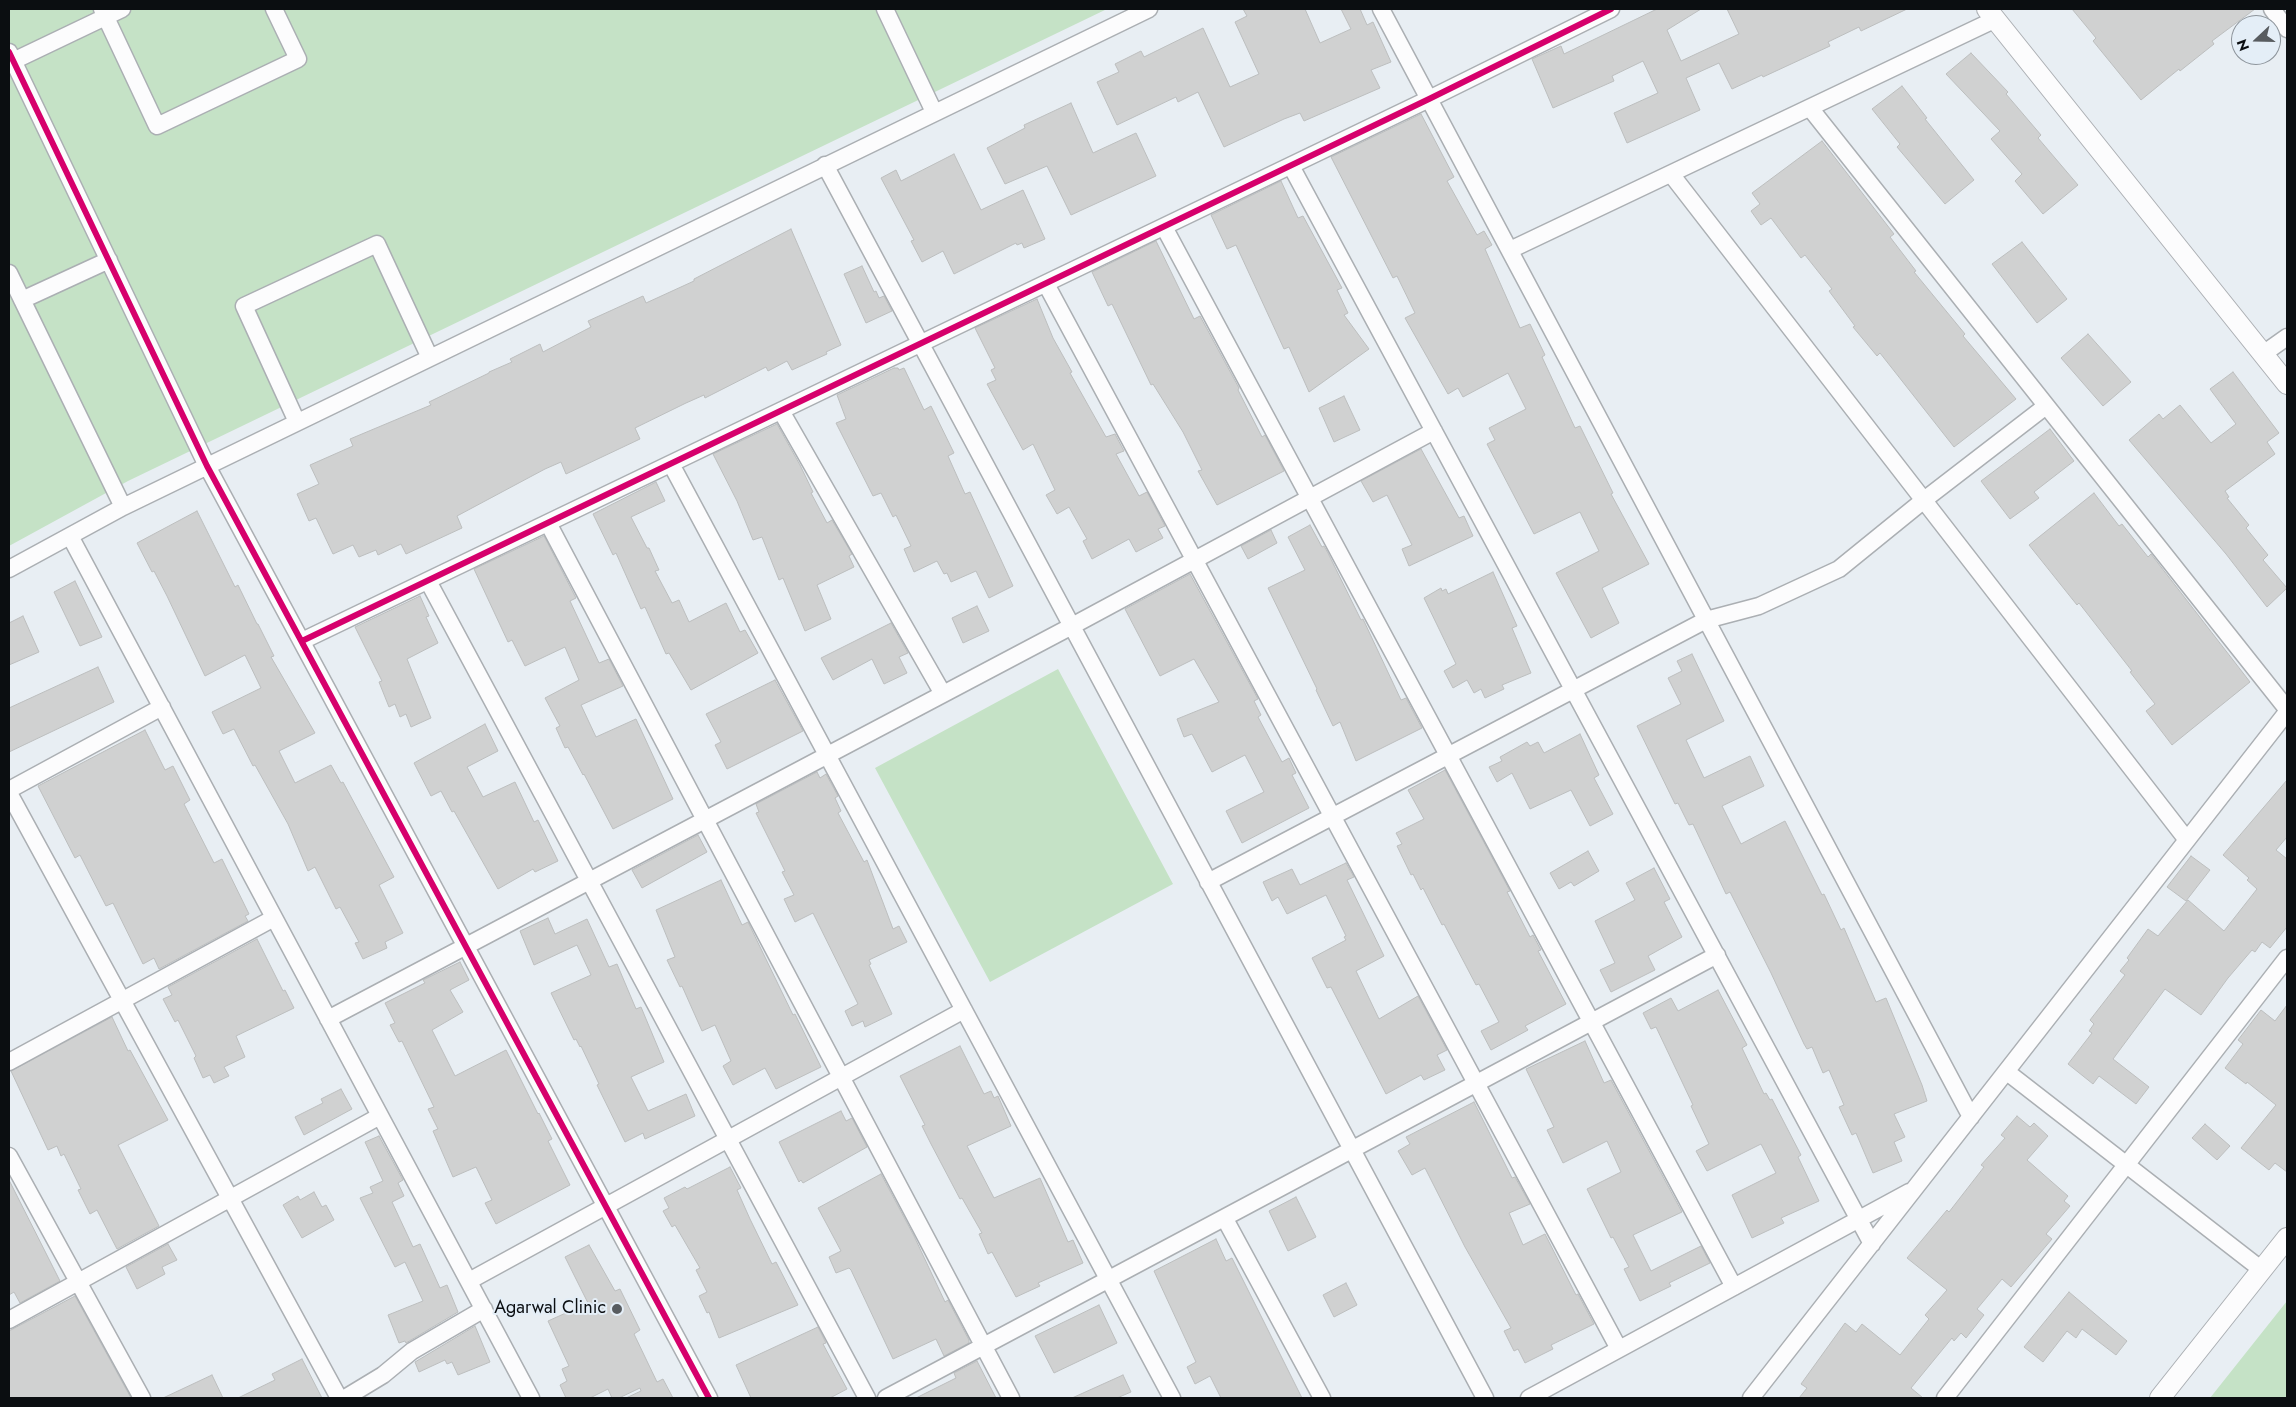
<!DOCTYPE html>
<html>
<head>
<meta charset="utf-8">
<style>
  body { margin:0 }
  #map { position:relative; width:2296px; height:1407px; overflow:hidden; background:#e8eef3; font-family:Jost,sans-serif }
  canvas { display:block }
  .frame { position:absolute; inset:0; border:10px solid #0b0e11; pointer-events:none }
  .north { position:absolute; left:2231px; top:15px; width:50px; height:50px; box-sizing:border-box; background:#e4eef7; border:1px solid #8d949b; border-radius:50%; rotate:249deg; font-size:14px; font-weight:700; line-height:20px; text-align:center; color:#0b0e11 }
  .north::after { content:''; display:block; margin:auto; width:18px; height:22px; background:#585c60; clip-path:polygon(50% 0,100% 100%,50% 72%,0 100%) }
</style>
</head>
<body>
<div id="map">
<canvas width="2296" height="1407"></canvas>
<div class="frame"></div>
<div class="north">N</div>
</div>
<script>
const ctx = document.querySelector('canvas').getContext('2d');
ctx.lineJoin = 'round';
function fill(path, color) {
  ctx.fillStyle = color;
  ctx.fill(path, 'evenodd');
}
function toPath(rows) {
  const path = new Path2D();
  for (const r of rows) {
    path.moveTo(r[0], r[1]);
    for (let i = 2; i < r.length; i += 2) path.lineTo(r[i], r[i + 1]);
  }
  return path;
}
function stroke(path, color, width, dash) {
  ctx.strokeStyle = color;
  ctx.lineWidth = width;
  ctx.lineCap = dash ? 'butt' : 'round';
  ctx.setLineDash(dash || []);
  ctx.stroke(path);
}
function write(font, color, halo, rows, align = 'center') {
  ctx.font = font + ' Jost,sans-serif';
  ctx.lineWidth = 4;
  ctx.setLineDash([]);
  ctx.textBaseline = 'middle';
  ctx.strokeStyle = halo;
  ctx.fillStyle = color;
  for (const [text, x, y, turn = 0] of rows) {
    ctx.save();
    ctx.translate(x, y);
    ctx.rotate((+turn || 0) * Math.PI / 180);
    ctx.textAlign = isNaN(turn) ? turn : align;
    if (halo) ctx.strokeText(text, 0, 0);
    ctx.fillText(text, 0, 0);
    ctx.restore();
  }
}
const green = toPath([
  [9,9,1107,9,128,481,9,546],
  [1058,669,1173,884,990,982,875,768],
  [2287,1301,2287,1398,2210,1398]
]);
const building = toPath([
  [1243,9,1305,9,1320,43,1351,29,1341,9,1360,9,1367,25,1373,22,1391,62,1371,70,1380,88,1304,121,1300,113,1284,119,1224,147,1198,92,1178,102,1176,97,1117,125,1097,82,1119,72,1115,64,1141,51,1144,57,1203,28,1230,87,1259,74,1235,22,1247,16,1243,9],
  [1657,9,1701,9,1667,30,1681,61,1739,34,1727,9,1907,9,1861,31,1859,27,1828,42,1830,46,1763,77,1762,75,1732,89,1719,63,1686,78,1700,110,1627,143,1614,113,1658,93,1643,61,1612,76,1614,81,1553,108,1532,59,1561,46,1564,54,1657,9],
  [2072,9,2255,9,2212,41,2214,44,2180,71,2179,69,2141,100,2093,41,2096,38,2072,9],
  [1971,53,2008,92,2006,94,2041,135,2038,138,2078,185,2043,214,2015,181,2022,174,1991,139,2000,131,1946,74,1971,53],
  [1902,86,1927,118,1925,119,1974,180,1945,204,1897,147,1900,144,1872,109,1902,86],
  [1071,103,1093,153,1136,133,1156,176,1071,215,1047,166,1005,184,987,148,1025,128,1024,125,1071,103],
  [1421,114,1454,177,1447,181,1477,235,1484,231,1492,245,1485,249,1520,328,1530,324,1545,355,1542,357,1575,428,1580,426,1613,493,1611,494,1649,564,1602,588,1619,623,1591,638,1556,573,1599,551,1580,512,1534,534,1487,444,1495,440,1489,428,1526,409,1508,373,1463,397,1458,388,1448,394,1405,318,1415,313,1397,276,1393,278,1331,157,1421,114],
  [1822,141,1894,234,1890,237,1916,271,1914,272,1965,334,1963,336,2016,399,1954,447,1880,353,1877,356,1853,327,1855,326,1829,291,1832,289,1805,255,1801,258,1771,218,1761,225,1751,211,1760,204,1752,193,1822,141],
  [954,154,981,210,1023,190,1045,239,1024,248,1022,243,1017,245,1016,243,954,274,943,251,922,262,911,241,914,240,881,178,896,170,901,181,954,154],
  [1281,181,1298,218,1303,216,1342,288,1337,290,1348,313,1344,315,1369,349,1309,392,1289,347,1284,349,1236,245,1227,249,1211,215,1281,181],
  [791,229,841,345,826,352,827,354,792,370,787,361,768,371,766,367,705,398,704,395,686,403,635,428,640,439,566,474,561,462,545,469,457,516,462,528,406,554,401,544,378,555,376,550,359,557,353,545,333,554,316,518,309,521,297,494,319,484,310,465,353,446,350,439,431,405,429,402,489,373,489,372,512,362,510,359,540,344,543,352,591,327,588,321,643,296,646,303,694,281,694,279,791,229],
  [1156,241,1194,319,1200,316,1239,388,1238,390,1262,437,1265,435,1284,471,1217,505,1198,471,1202,470,1183,432,1153,384,1151,385,1112,304,1108,306,1092,272,1156,241],
  [2022,242,2067,299,2037,323,1992,264,2022,242],
  [862,266,874,292,876,291,879,298,884,296,892,311,866,323,844,274,862,266],
  [1037,299,1053,338,1072,372,1070,373,1106,437,1115,434,1124,451,1116,454,1139,496,1147,492,1165,526,1158,529,1163,538,1136,552,1129,539,1092,559,1083,541,1087,539,1069,507,1057,514,1046,495,1055,490,1033,444,1023,450,987,384,996,380,991,370,995,368,975,328,1037,299],
  [2088,334,2131,382,2103,406,2061,358,2088,334],
  [894,368,898,368,899,370,904,368,924,410,931,406,954,453,948,456,965,494,970,492,1013,586,989,598,976,571,951,582,947,573,944,574,937,561,914,572,904,549,911,546,896,515,893,517,881,493,873,496,836,423,846,419,837,395,894,368],
  [2233,372,2279,433,2267,442,2275,454,2225,491,2229,497,2227,498,2249,525,2246,528,2268,555,2263,560,2287,588,2267,607,2226,554,2129,440,2159,414,2163,419,2180,405,2211,443,2236,424,2210,389,2233,372],
  [1344,396,1360,430,1334,442,1319,408,1344,396],
  [777,424,800,465,813,492,811,493,827,523,832,520,852,554,849,556,854,567,817,585,831,619,805,631,783,578,779,580,762,537,753,540,737,501,713,454,777,424],
  [2050,429,2074,461,2034,492,2039,498,2010,519,1981,481,2050,429],
  [1421,449,1459,518,1464,516,1473,536,1409,566,1402,549,1412,545,1387,495,1373,502,1361,481,1421,449],
  [656,482,665,501,631,517,647,548,649,548,659,570,655,571,672,603,679,600,689,622,726,603,740,632,745,630,758,653,691,690,669,653,666,654,645,607,641,609,616,553,613,555,593,514,656,482],
  [2094,493,2119,526,2122,524,2148,557,2151,554,2250,682,2172,745,2146,711,2155,704,2130,672,2132,671,2079,603,2077,605,2029,545,2094,493],
  [197,511,235,587,238,585,257,624,258,624,274,656,271,657,315,733,279,751,295,783,331,765,341,783,343,782,394,877,379,885,403,933,385,942,387,948,363,959,355,943,359,942,340,907,336,909,315,867,308,871,288,824,255,765,253,766,234,729,223,734,212,712,261,688,245,655,205,676,167,596,154,571,152,572,137,543,197,511],
  [1310,525,1322,547,1324,546,1328,553,1361,620,1363,619,1401,700,1406,698,1422,728,1356,761,1340,722,1333,726,1316,690,1317,689,1268,588,1305,570,1288,537,1310,525],
  [1271,530,1277,543,1248,559,1241,546,1271,530],
  [544,536,576,598,570,601,599,663,609,659,623,686,581,705,596,737,636,719,673,799,613,829,584,774,583,775,568,747,565,748,556,728,560,726,545,698,579,680,565,647,525,666,512,640,508,642,474,569,544,536],
  [1493,572,1517,626,1512,628,1531,673,1502,685,1504,689,1485,698,1481,689,1474,693,1467,680,1453,688,1444,671,1456,664,1424,598,1441,588,1442,591,1446,589,1448,594,1493,572],
  [1190,574,1258,699,1254,701,1261,715,1258,717,1282,762,1289,758,1296,773,1292,775,1309,808,1242,843,1226,811,1264,792,1245,755,1212,772,1192,734,1184,737,1177,719,1219,702,1194,659,1160,676,1125,609,1190,574],
  [75,581,102,637,80,646,54,592,75,581],
  [420,596,429,616,426,617,438,643,407,659,431,718,411,727,406,714,400,717,395,704,389,707,379,682,382,681,355,627,420,596],
  [977,606,989,631,963,643,952,618,977,606],
  [23,616,39,652,9,665,9,623,23,616],
  [891,623,908,653,899,657,907,673,884,684,872,659,833,680,821,658,891,623],
  [1692,654,1724,721,1686,740,1704,778,1750,756,1764,786,1722,806,1741,844,1785,821,1822,895,1824,894,1841,930,1844,928,1876,1002,1886,998,1922,1085,1927,1101,1894,1114,1905,1137,1894,1142,1902,1161,1873,1173,1856,1133,1852,1135,1839,1107,1844,1105,1829,1070,1823,1073,1812,1047,1807,1049,1804,1044,1771,973,1730,892,1726,894,1693,824,1689,825,1678,803,1675,804,1637,726,1681,704,1668,678,1682,671,1677,661,1692,654],
  [98,667,114,702,9,752,9,708,98,667],
  [775,680,803,731,727,769,715,745,721,742,706,714,775,680],
  [485,724,498,751,467,767,483,797,515,782,534,822,538,820,558,861,535,872,533,869,498,889,454,811,452,812,441,791,431,796,414,763,485,724],
  [145,730,165,770,173,766,190,800,184,804,214,863,222,859,249,914,245,916,248,921,159,969,154,958,143,964,113,903,106,906,80,855,75,858,38,786,145,730],
  [1580,734,1599,775,1594,778,1613,814,1590,826,1571,790,1530,809,1512,773,1497,782,1489,767,1502,761,1500,757,1527,742,1530,746,1538,742,1544,753,1580,734],
  [1445,770,1510,891,1507,892,1530,937,1533,935,1541,950,1538,951,1566,1004,1525,1026,1528,1030,1491,1050,1481,1031,1499,1022,1479,984,1476,985,1444,924,1442,925,1423,888,1421,890,1413,874,1411,875,1397,846,1402,844,1396,833,1424,819,1408,790,1445,770],
  [817,772,820,778,826,774,838,796,835,798,841,811,838,813,864,862,867,860,893,929,899,926,907,942,869,960,871,964,869,965,892,1014,865,1027,863,1021,852,1026,845,1011,858,1004,813,913,795,922,784,899,794,895,782,872,785,871,756,813,759,812,756,804,817,772],
  [2287,780,2287,837,2276,850,2287,859,2287,927,2270,948,2262,942,2255,952,2252,950,2228,978,2201,1015,2165,989,2113,1059,2149,1087,2136,1104,2099,1076,2093,1084,2068,1064,2092,1033,2089,1031,2094,1024,2090,1020,2125,975,2120,971,2129,960,2127,958,2148,929,2158,936,2188,900,2224,931,2257,889,2247,880,2249,878,2223,855,2287,780],
  [698,835,707,852,642,888,632,870,698,835],
  [1588,851,1599,871,1574,886,1571,882,1559,889,1550,873,1588,851],
  [2191,856,2210,870,2186,901,2167,887,2191,856],
  [1346,863,1354,877,1347,880,1384,956,1356,971,1379,1019,1418,996,1447,1050,1437,1055,1445,1070,1424,1080,1421,1075,1386,1094,1331,987,1327,988,1312,958,1346,940,1344,937,1346,936,1326,895,1287,914,1278,897,1272,901,1263,882,1292,869,1300,885,1346,863],
  [1654,868,1670,899,1664,902,1682,937,1648,956,1655,970,1611,992,1600,970,1615,963,1595,921,1635,900,1626,883,1654,868],
  [721,880,742,925,748,922,793,1015,795,1014,821,1067,776,1089,765,1068,733,1085,723,1066,731,1061,715,1025,702,1031,682,986,680,987,667,960,675,957,656,910,721,880],
  [548,918,555,934,587,919,609,967,617,964,636,1009,641,1007,664,1062,631,1077,648,1111,686,1094,695,1116,645,1139,643,1133,625,1142,597,1085,599,1084,581,1046,580,1047,576,1039,574,1040,551,993,591,975,577,945,534,965,520,931,548,918],
  [257,939,283,991,285,990,294,1008,236,1036,245,1057,224,1067,229,1076,214,1083,210,1075,203,1078,194,1058,196,1056,178,1020,175,1022,163,999,172,995,168,987,257,939],
  [460,962,469,980,450,990,463,1012,432,1030,455,1076,506,1050,538,1114,539,1113,552,1139,548,1141,570,1185,496,1224,485,1203,492,1200,476,1167,453,1177,433,1131,438,1129,428,1109,434,1107,402,1041,399,1042,390,1025,395,1023,385,1003,425,983,423,980,460,962],
  [1718,990,1747,1045,1742,1048,1764,1094,1766,1093,1770,1100,1772,1099,1801,1155,1798,1157,1819,1201,1781,1218,1784,1223,1752,1238,1732,1195,1776,1173,1761,1144,1707,1171,1696,1151,1709,1144,1691,1106,1693,1105,1656,1027,1651,1029,1643,1013,1671,998,1678,1011,1718,990],
  [2287,1005,2287,1172,2275,1163,2269,1170,2241,1148,2276,1105,2247,1082,2246,1084,2225,1068,2243,1044,2238,1040,2261,1010,2275,1021,2287,1005],
  [112,1017,128,1051,130,1050,168,1120,118,1145,159,1226,117,1249,97,1210,90,1214,78,1190,81,1189,64,1154,61,1156,57,1146,48,1150,11,1071,112,1017],
  [1585,1041,1604,1083,1611,1080,1682,1212,1633,1235,1651,1271,1701,1246,1710,1263,1669,1283,1671,1286,1640,1301,1624,1269,1629,1267,1613,1237,1611,1238,1587,1189,1621,1172,1607,1141,1563,1163,1547,1130,1554,1127,1526,1069,1585,1041],
  [960,1046,984,1094,991,1091,994,1098,998,1096,1011,1126,967,1146,994,1198,1040,1178,1068,1242,1073,1240,1083,1263,1038,1283,1040,1286,1016,1297,992,1252,988,1254,979,1234,982,1233,962,1198,960,1199,931,1144,922,1126,925,1125,900,1076,960,1046],
  [341,1089,352,1109,304,1135,295,1117,323,1103,321,1099,341,1089],
  [1474,1102,1512,1178,1515,1177,1530,1204,1509,1213,1523,1245,1545,1234,1576,1295,1578,1294,1594,1324,1551,1345,1553,1349,1525,1363,1518,1349,1514,1351,1504,1331,1511,1328,1465,1247,1425,1168,1412,1175,1398,1151,1410,1144,1406,1137,1474,1102],
  [841,1111,846,1121,852,1118,867,1147,803,1183,801,1180,799,1182,779,1142,841,1111],
  [2017,1116,2030,1127,2034,1123,2048,1136,2027,1160,2068,1196,2064,1201,2070,1206,2046,1234,2052,1239,2011,1287,2002,1279,1977,1309,1984,1315,1966,1338,1961,1333,1954,1341,1952,1338,1911,1388,1923,1398,1799,1398,1807,1388,1801,1384,1845,1323,1856,1332,1862,1324,1900,1355,1929,1319,1925,1315,1947,1290,1907,1258,1947,1210,1949,1212,1984,1167,1981,1165,2005,1138,2001,1135,2017,1116],
  [2205,1124,2230,1146,2217,1160,2192,1138,2205,1124],
  [379,1136,403,1180,398,1183,404,1196,392,1202,413,1247,420,1244,440,1288,447,1285,458,1312,406,1343,405,1341,399,1343,388,1315,423,1301,405,1262,395,1267,360,1198,373,1193,370,1187,383,1181,365,1142,379,1136],
  [730,1167,741,1188,737,1190,750,1219,772,1264,776,1262,798,1305,719,1338,709,1312,707,1313,699,1296,707,1292,696,1270,700,1268,675,1225,672,1227,663,1211,669,1208,664,1198,685,1187,687,1189,730,1167],
  [881,1174,914,1236,945,1302,948,1300,969,1340,969,1343,944,1356,936,1339,893,1359,851,1270,849,1268,836,1273,829,1257,841,1251,818,1208,881,1174],
  [9,1180,60,1281,20,1303,14,1292,9,1295,9,1180],
  [314,1192,322,1207,326,1205,334,1220,302,1238,283,1205,298,1196,300,1200,314,1192],
  [1296,1197,1316,1237,1288,1251,1269,1211,1296,1197],
  [1216,1239,1226,1261,1232,1258,1302,1398,1221,1398,1210,1376,1195,1384,1187,1367,1196,1362,1154,1271,1216,1239],
  [168,1244,177,1260,162,1267,165,1274,137,1289,126,1267,168,1244],
  [589,1245,615,1291,620,1289,640,1330,634,1334,657,1382,663,1379,673,1398,626,1398,641,1391,640,1388,619,1398,612,1398,608,1389,590,1398,566,1398,560,1385,567,1381,562,1369,569,1366,548,1321,588,1303,565,1257,589,1245],
  [1346,1283,1357,1305,1334,1317,1323,1295,1346,1283],
  [2069,1292,2127,1341,2116,1355,2082,1329,2076,1338,2067,1331,2043,1362,2024,1347,2069,1292],
  [75,1296,131,1398,9,1398,9,1331,75,1296],
  [1099,1305,1117,1343,1054,1373,1035,1336,1099,1305],
  [475,1326,490,1362,458,1375,452,1362,447,1364,445,1360,419,1372,415,1362,475,1326],
  [818,1327,826,1343,823,1344,847,1389,830,1398,751,1398,736,1365,818,1327],
  [302,1359,322,1398,238,1398,275,1380,272,1374,302,1359],
  [977,1361,996,1398,916,1398,956,1378,954,1373,977,1361],
  [212,1375,223,1398,163,1398,212,1375],
  [1123,1375,1131,1392,1117,1398,1072,1398,1123,1375]
]);
const minor = toPath([
  [102,9,157,126,298,59,274,9],
  [885,9,934,112],
  [1381,9,1971,1117],
  [2272,9,2287,29],
  [9,52,207,466,709,1398],
  [9,63,122,9],
  [1810,108,2287,709],
  [825,165,1485,1398],
  [1291,166,1872,1244],
  [1671,174,2187,840],
  [1164,227,1734,1287],
  [1510,250,1996,19],
  [9,273,123,507],
  [1046,284,1619,1349],
  [22,300,109,260],
  [2263,354,2287,337],
  [781,411,943,694],
  [297,422,244,306,377,244,430,358],
  [671,464,1172,1398],
  [548,523,1011,1398],
  [70,536,531,1398],
  [9,569,123,507,1149,9],
  [428,581,867,1398],
  [302,641,1429,99,1611,9],
  [9,790,162,707],
  [9,793,339,1398],
  [1208,882,1706,620,1759,606,1839,569,1924,500,2046,406],
  [328,1019,1072,626,1434,431],
  [9,1062,274,918],
  [2007,1072,2262,1270],
  [9,1156,142,1398],
  [1225,1219,1322,1398],
  [469,1281,964,1010],
  [9,1320,380,1116],
  [345,1398,383,1375,412,1351,484,1309],
  [886,1398,1717,955],
  [1529,1398,1909,1192],
  [1751,1398,2287,712],
  [1945,1398,2287,958]
]);
const tertiary = toPath([
  [1987,9,2287,384],
  [2160,1398,2287,1238]
]);
const cycleway = toPath([
  [9,52,207,466,709,1398],
  [302,641,1429,99,1611,9]
]);
const markers = [
  [617,1309,6,"#585c60"]
];
const poiNames = [
  ["Agarwal Clinic",606,1309]
];
fill(green, '#c5e2c6');
fill(building, '#d0d1d1');
stroke(building, '#bcbebe', 1);
stroke(minor, '#abafb3', 19);
stroke(tertiary, '#abafb3', 22);
stroke(minor, '#fcfcfd', 16);
stroke(tertiary, '#fcfcfd', 20);
stroke(cycleway, '#d6006c', 6);
for (const [x, y, r, color] of markers) {
  const dot = new Path2D();
  dot.arc(x, y, r, 0, 2 * Math.PI);
  ctx.fillStyle = color;
  ctx.fill(dot);
  stroke(dot, '#e4eef7', 2);
}
write('18px', '#0b0e11', '#e4eef7', poiNames, 'right');
</script>
</body>
</html>
